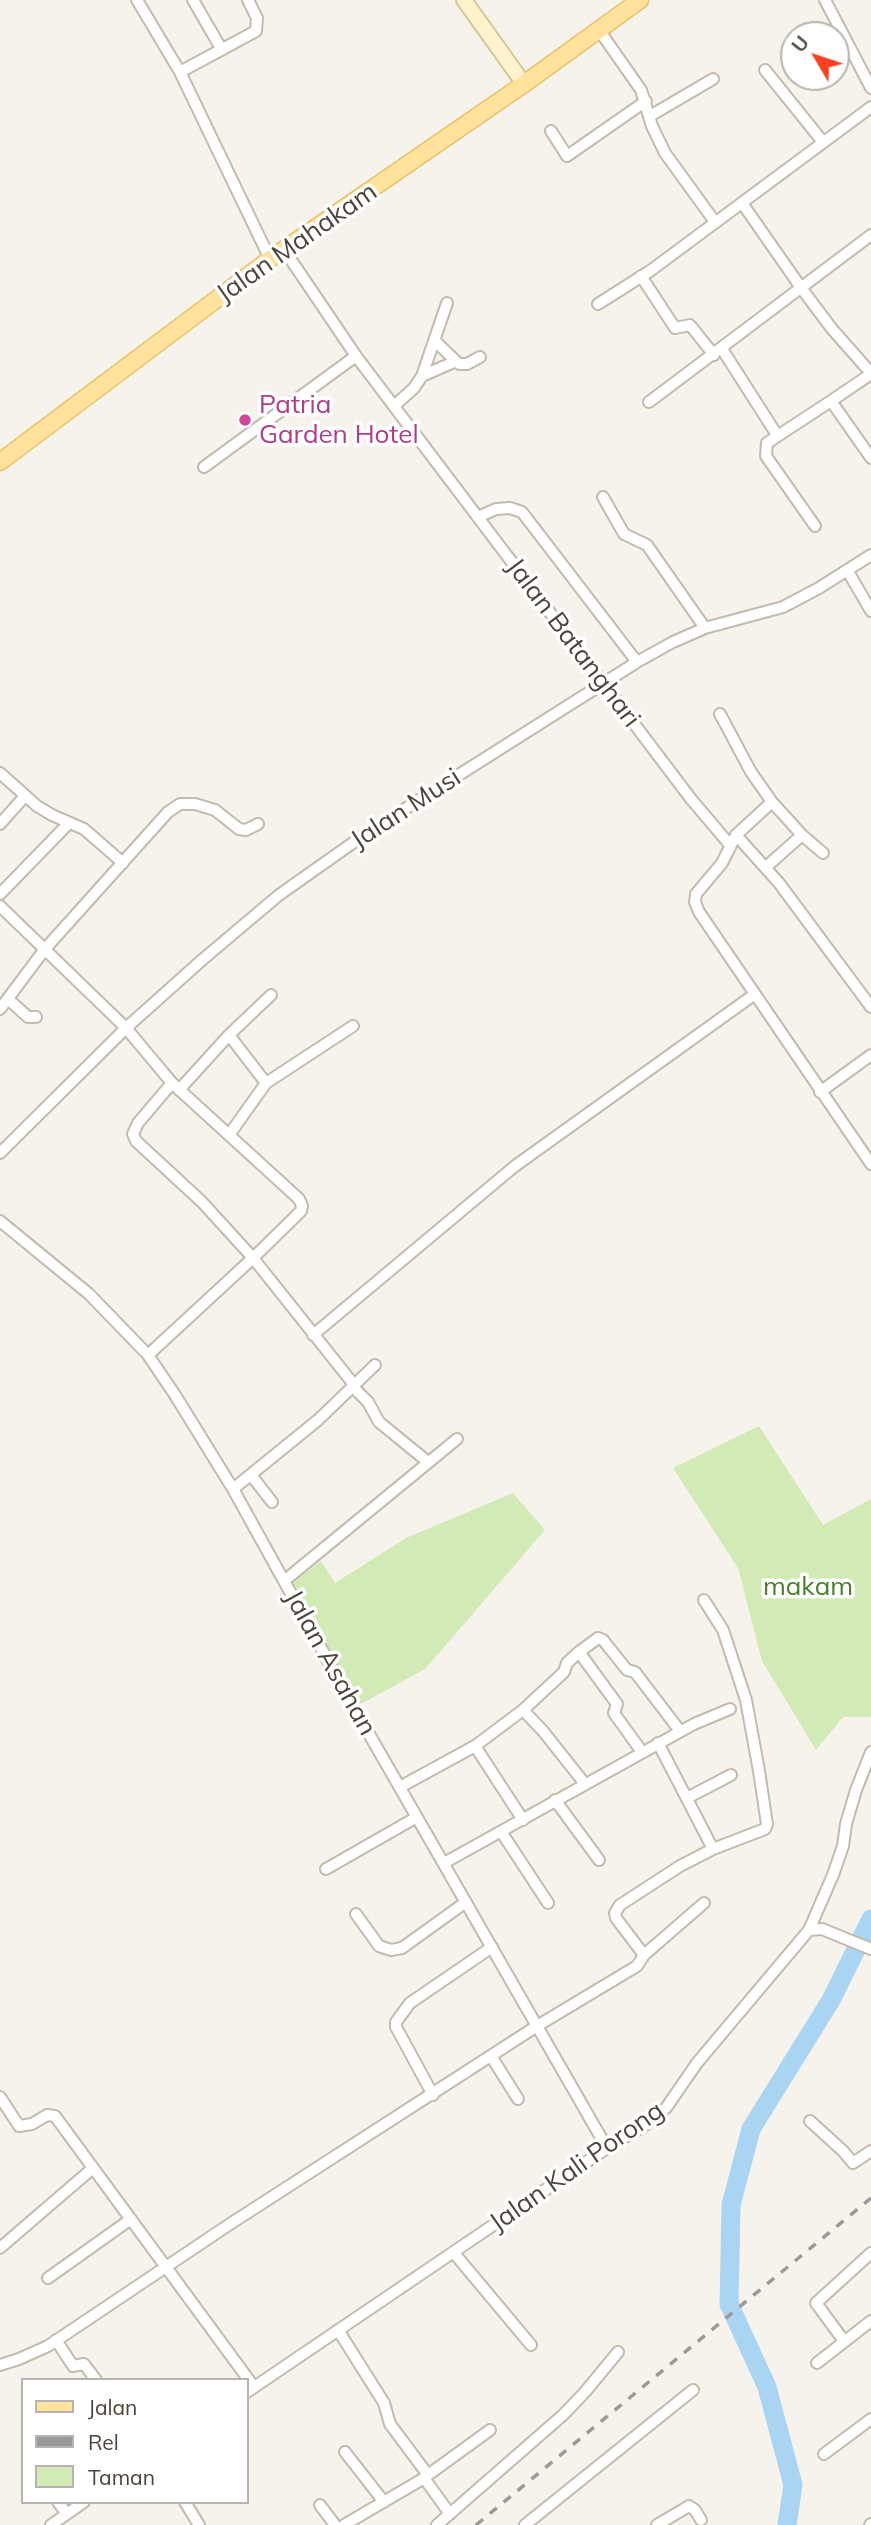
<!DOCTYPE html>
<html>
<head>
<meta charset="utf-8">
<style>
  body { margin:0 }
  #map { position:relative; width:871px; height:2525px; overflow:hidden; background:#f6f3ec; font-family:Mulish,sans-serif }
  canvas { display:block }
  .legend { position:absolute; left:21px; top:2378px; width:228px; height:126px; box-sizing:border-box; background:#fff; border:2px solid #b7b4b0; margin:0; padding:9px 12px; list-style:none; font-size:21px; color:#4b4439 }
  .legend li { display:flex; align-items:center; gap:14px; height:35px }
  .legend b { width:35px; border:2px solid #b7b4b0 }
  .north { position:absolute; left:780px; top:21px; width:70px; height:70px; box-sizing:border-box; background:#fff; border:2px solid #b7b4b0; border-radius:50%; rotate:309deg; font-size:19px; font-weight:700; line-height:28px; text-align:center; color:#4b4439 }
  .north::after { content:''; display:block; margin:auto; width:24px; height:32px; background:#fc3f1d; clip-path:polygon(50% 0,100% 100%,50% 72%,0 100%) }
</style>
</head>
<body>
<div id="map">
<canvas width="871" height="2525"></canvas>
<ul class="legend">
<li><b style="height:9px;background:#ffe39c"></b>Jalan</li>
<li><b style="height:9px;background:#9a9a9a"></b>Rel</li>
<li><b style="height:19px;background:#d2eab5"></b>Taman</li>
</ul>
<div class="north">U</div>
</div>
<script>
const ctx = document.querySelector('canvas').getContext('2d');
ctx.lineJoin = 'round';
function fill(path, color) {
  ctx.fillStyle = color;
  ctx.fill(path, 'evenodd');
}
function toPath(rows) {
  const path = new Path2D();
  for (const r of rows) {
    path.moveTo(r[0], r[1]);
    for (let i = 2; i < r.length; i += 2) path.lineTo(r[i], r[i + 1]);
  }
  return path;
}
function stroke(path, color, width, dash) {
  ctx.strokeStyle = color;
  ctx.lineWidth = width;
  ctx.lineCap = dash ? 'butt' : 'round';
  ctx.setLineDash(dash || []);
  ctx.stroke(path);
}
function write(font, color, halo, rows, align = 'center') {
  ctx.font = font + ' Mulish,sans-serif';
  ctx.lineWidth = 7;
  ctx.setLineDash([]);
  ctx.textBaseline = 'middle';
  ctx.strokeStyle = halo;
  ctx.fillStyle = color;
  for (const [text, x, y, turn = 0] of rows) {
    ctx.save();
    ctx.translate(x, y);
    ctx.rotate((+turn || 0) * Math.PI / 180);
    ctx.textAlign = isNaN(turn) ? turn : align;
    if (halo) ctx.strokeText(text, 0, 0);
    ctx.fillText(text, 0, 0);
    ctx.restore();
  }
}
const green = toPath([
  [759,1426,823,1525,871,1499,871,1717,843,1717,816,1750,762,1661,738,1568,673,1468],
  [513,1493,545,1530,425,1669,361,1704,292,1583,321,1561,335,1583,406,1538]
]);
const river = toPath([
  [787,2525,793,2485,767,2387,729,2304,731,2205,751,2129,831,2000,871,1919]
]);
const street = toPath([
  [137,0,180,72,270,259],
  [193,0,222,50],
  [825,0,871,88],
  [599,30,641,90,652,126,665,153,715,222],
  [765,70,823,142],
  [180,72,256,31,257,18,248,0],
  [650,116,713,79],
  [551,131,567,156,646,101],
  [742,203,802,289,832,329,871,373],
  [285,251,356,356,691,799,730,845],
  [641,276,675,328,690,325,714,355],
  [598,304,650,271,871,107],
  [435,341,459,364,467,364,480,357],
  [722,349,777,435],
  [422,376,454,362],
  [831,401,871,374],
  [649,402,871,235],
  [394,406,414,388,422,376,447,303],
  [204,467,356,356],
  [603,497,624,534,647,545,705,628],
  [478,517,496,509,510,508,522,512,637,662],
  [815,526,766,456,767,443,831,401,871,458],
  [847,570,871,611],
  [720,714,751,772,772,802],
  [0,773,37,806,52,815,84,829,123,863],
  [0,824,25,796],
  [736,835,772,802,802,835,823,853],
  [766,867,802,835],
  [0,894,69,823],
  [0,906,126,1028,172,1083,299,1199,302,1206,301,1211,253,1258,148,1355],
  [8,999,28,1017,36,1017],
  [871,1007,779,883,736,835,722,863,696,894,695,902,699,912,871,1164],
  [0,1009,45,949,168,812,180,804,195,804,215,810,239,829,246,830,258,824],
  [229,1035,266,1083],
  [172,1083,138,1123,133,1134,136,1141,202,1202,253,1258,355,1386],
  [179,1090,229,1035,271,995],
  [820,1092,871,1055],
  [229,1135,266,1083,353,1026],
  [0,1153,126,1028,202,960,279,895,364,835,637,662,673,642,705,628,783,607,819,588,871,555],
  [0,1221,89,1294,148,1355,175,1395,233,1489,361,1720,607,2148],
  [313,1335,515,1166,755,994],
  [353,1387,368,1402,379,1422,428,1462],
  [251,1475,272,1502],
  [233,1489,318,1420,375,1365],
  [284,1581,457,1439],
  [579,1652,598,1638,603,1640,627,1670,635,1672,680,1731],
  [523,1710,543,1731,585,1784],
  [658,1743,713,1849],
  [400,1787,475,1746],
  [687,1798,731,1775],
  [555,1800,599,1860],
  [523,1820,475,1746,523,1710,564,1672,567,1663,579,1652,617,1704,614,1713,642,1752],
  [502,1833,548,1903],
  [444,1863,694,1724,730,1709],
  [326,1869,417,1817],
  [356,1914,379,1946,391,1950,402,1948,466,1902],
  [809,1930,833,1875,843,1846,846,1824,856,1790,871,1752],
  [644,1955,704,1903],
  [491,2056,518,2099],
  [433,2095,396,2027,396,2022,410,2003,492,1947],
  [0,2097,19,2126,32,2124,47,2115,55,2116,254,2387],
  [810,2121,843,2151,853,2163,871,2151],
  [0,2248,93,2168],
  [454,2253,531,2345],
  [48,2278,131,2219],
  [338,2330,384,2403,390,2424,428,2475],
  [56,2340,73,2366,84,2364,96,2380],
  [844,2341,816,2303,871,2253],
  [817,2363,871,2321],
  [0,2365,19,2359,48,2346,230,2224,537,2026,637,1966,644,1955,616,1918,615,1913,620,1905,680,1866,713,1849,765,1829,767,1824,759,1771,746,1700,723,1630,704,1600],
  [247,2392,607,2148,647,2124,666,2108,697,2063,809,1930,822,1929,871,1949],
  [345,2452,384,2502],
  [824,2454,871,2419],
  [424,2478,450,2514],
  [58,2502,67,2514],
  [185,2502,199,2525],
  [320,2505,335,2525],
  [51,2525,84,2502],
  [344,2525,421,2480,490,2430],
  [437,2525,563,2415,585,2392,618,2352],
  [525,2525,693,2390],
  [657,2525,689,2506,695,2510,701,2520],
  [870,2525,871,2524]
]);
const secondary = toPath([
  [464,0,524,84]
]);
const primary = toPath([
  [0,462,270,259,524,84,640,0]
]);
const rail = toPath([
  [476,2525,871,2198]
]);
const markers = [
  [245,420,7,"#d1479c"]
];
const streetNames = [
  ["Jalan Mahakam",297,243,-35],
  ["Jalan Batanghari",573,643,53],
  ["Jalan Musi",406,809,-33],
  ["Jalan Asahan",330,1663,61],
  ["Jalan Kali Porong",577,2167,-35]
];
const hotelNames = [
  ["Patria",259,405],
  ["Garden Hotel",259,435]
];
const parkNames = [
  ["makam",808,1587]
];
fill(green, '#d2eab5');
stroke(river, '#a9d4f2', 19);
stroke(street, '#c2bbae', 14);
stroke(secondary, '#d6c79b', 18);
stroke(primary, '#e6c16a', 19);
stroke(street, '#fff', 10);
stroke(secondary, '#fff3cd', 14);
stroke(primary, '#ffe39c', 16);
stroke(rail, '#9a9a9a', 3.5, [9, 9]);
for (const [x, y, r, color] of markers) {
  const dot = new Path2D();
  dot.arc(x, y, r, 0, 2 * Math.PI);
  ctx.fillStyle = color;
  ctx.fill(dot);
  stroke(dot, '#fff', 2.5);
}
write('26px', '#4b4439', '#fff', streetNames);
write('26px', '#b23c85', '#fff', hotelNames, 'left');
write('26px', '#4a7f2a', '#fff', parkNames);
</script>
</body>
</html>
